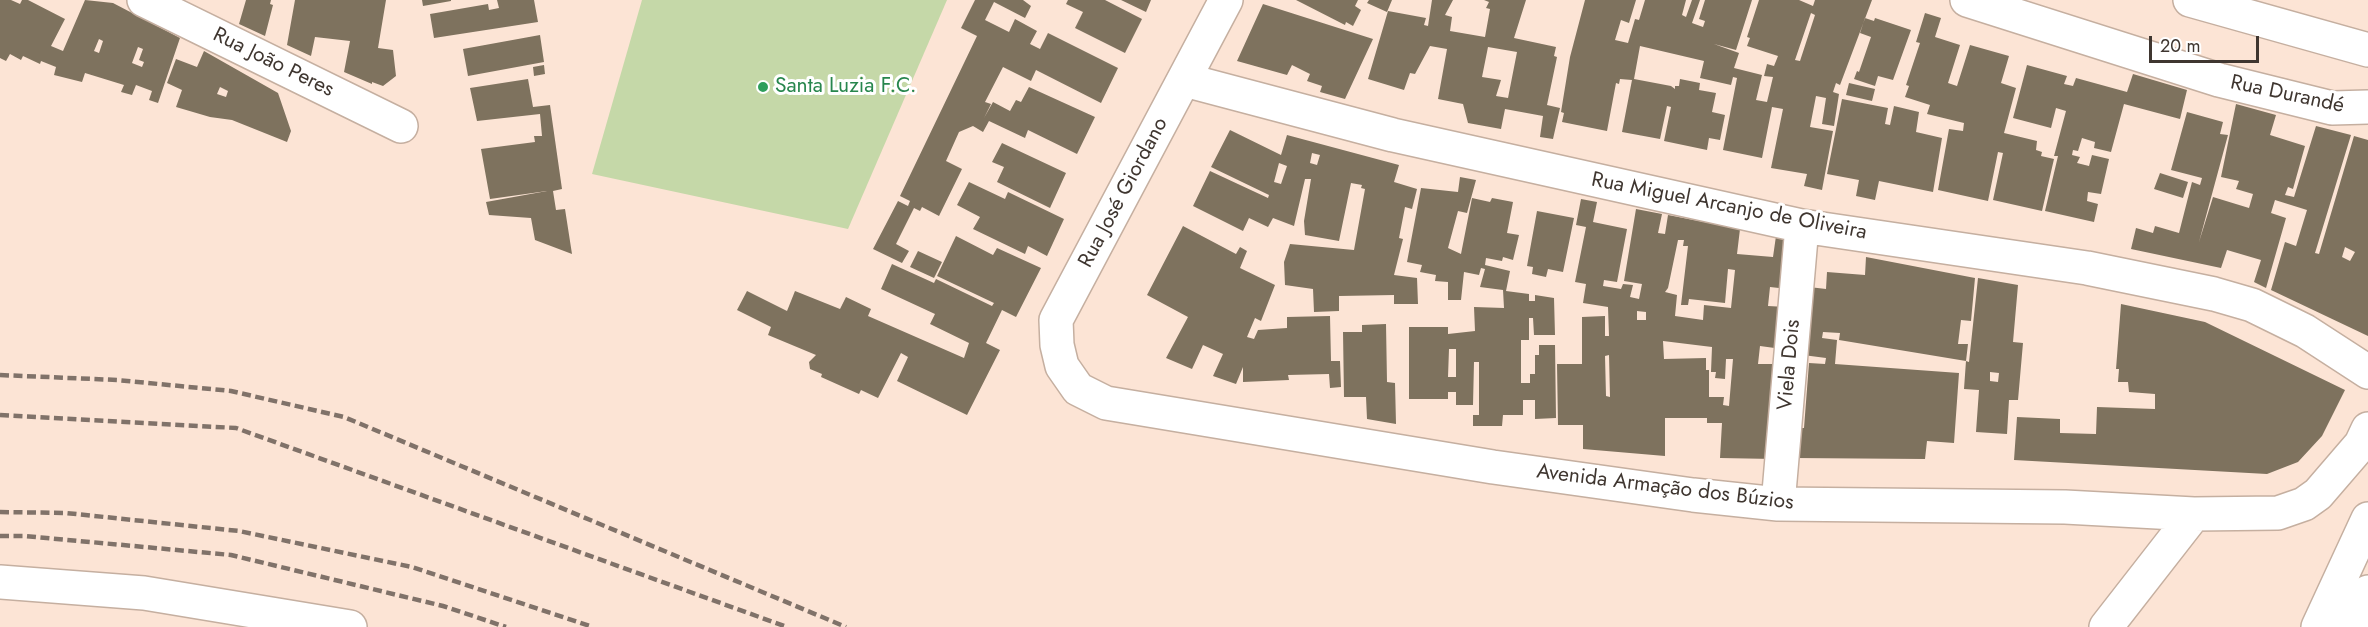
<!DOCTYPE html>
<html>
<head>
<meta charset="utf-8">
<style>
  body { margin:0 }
  #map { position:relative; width:2368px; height:627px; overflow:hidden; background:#fce4d5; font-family:Jost,sans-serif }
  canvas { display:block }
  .scale { position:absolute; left:2149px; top:36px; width:110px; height:27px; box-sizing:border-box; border:3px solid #3f3630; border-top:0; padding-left:8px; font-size:18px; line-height:21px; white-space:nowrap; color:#3f3630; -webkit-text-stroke:4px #fff; paint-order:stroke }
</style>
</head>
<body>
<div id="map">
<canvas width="2368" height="627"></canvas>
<div class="scale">20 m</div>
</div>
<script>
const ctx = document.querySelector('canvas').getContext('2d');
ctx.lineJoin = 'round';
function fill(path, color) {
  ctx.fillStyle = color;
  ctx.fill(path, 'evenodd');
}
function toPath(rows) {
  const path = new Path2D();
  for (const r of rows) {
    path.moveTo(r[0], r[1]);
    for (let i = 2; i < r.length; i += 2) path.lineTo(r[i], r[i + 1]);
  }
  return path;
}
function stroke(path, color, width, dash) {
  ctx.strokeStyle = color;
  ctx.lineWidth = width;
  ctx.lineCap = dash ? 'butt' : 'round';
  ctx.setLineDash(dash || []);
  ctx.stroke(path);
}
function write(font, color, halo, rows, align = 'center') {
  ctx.font = font + ' Jost,sans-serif';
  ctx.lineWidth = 6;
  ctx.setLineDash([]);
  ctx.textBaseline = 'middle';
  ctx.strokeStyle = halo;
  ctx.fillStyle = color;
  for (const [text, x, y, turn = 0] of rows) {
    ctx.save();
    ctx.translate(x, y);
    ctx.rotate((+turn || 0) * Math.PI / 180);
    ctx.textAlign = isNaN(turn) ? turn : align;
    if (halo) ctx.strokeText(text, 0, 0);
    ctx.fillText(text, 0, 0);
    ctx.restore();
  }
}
const green = toPath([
  [642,0,947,0,848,229,592,174]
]);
const building = toPath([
  [0,0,11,0,20,4,22,0,28,0,65,19,51,46,63,51,85,0,113,3,180,38,158,103,149,100,152,91,136,85,132,95,121,92,124,85,85,73,82,82,54,75,56,67,41,61,40,64,23,56,21,60,10,54,6,61,0,58],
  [99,39,103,41,99,53,94,51],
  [138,47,143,49,139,60,144,62,142,67,132,63],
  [246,0,271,0,270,4,273,5,265,36,239,24],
  [295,0,386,0,378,48,393,50,396,76,383,86,372,82,372,84,344,72,350,41,315,37,311,56,287,45],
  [422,0,451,0,451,1,423,6],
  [497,0,534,0,538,22,434,38,430,14,488,4,489,10,499,8],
  [975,0,1023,0,1031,6,1025,18,994,2,985,20,1009,32,1015,19,1037,31,1030,44,1040,49,1048,33,1118,68,1101,103,1036,70,1031,81,1003,67,985,102,991,104,984,118,993,102,1010,111,1016,100,1021,102,1029,87,1095,117,1077,154,1028,130,1025,138,989,121,983,132,973,126,959,132,946,161,962,169,939,216,922,207,920,211,914,208,896,244,909,251,902,263,873,249,898,201,908,206,910,201,900,196,977,36,961,28],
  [1068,0,1105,0,1142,19,1125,53,1075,28,1083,12,1066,4],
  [1121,0,1151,0,1146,12],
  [1296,0,1358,0,1355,6,1361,10,1353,26,1346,22,1345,25],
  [1369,0,1392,0,1387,12,1367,3],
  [1432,0,1453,0,1445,15,1452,17,1450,31,1485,37,1490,9,1486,8,1489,2,1484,0,1526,0,1514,38,1556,47,1554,56,1557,57,1547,105,1560,108,1553,139,1540,137,1543,116,1505,109,1501,129,1468,123,1463,104,1438,99,1447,49,1430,46,1415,74,1410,73,1404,90,1368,79,1388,11,1426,18,1424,25,1428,26],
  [1488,47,1517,52,1508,98,1496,96,1501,80,1482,77],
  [1585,0,1636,0,1629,23,1621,20,1615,40,1628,43,1635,19,1639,20,1645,0,1686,0,1682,15,1686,17,1692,0,1700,0,1692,23,1703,27,1705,21,1699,19,1705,0,1752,0,1736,50,1714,44,1739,53,1734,68,1762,75,1756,100,1767,102,1773,77,1764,76,1767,64,1774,66,1778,56,1747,46,1750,38,1747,37,1759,0,1799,0,1813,6,1815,0,1872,0,1840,85,1836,83,1833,92,1839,94,1834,126,1822,124,1826,98,1816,96,1810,127,1833,131,1822,190,1804,186,1807,174,1771,168,1783,109,1772,107,1762,158,1723,150,1737,78,1733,77,1731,85,1700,78,1704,61,1640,46,1634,79,1671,86,1675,89,1675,86,1679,86,1680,79,1700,83,1699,90,1716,93,1712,112,1725,115,1720,140,1709,138,1707,150,1664,141,1671,107,1667,106,1660,139,1622,132,1632,80,1620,79,1619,84,1616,83,1607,131,1562,122,1564,113,1561,112,1570,57],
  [1811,13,1815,15,1800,61,1795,60],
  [1263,4,1373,39,1345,99,1320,92,1322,86,1307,81,1310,74,1292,65,1287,75,1237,61],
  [1925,13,1941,18,1935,37,1960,45,1948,83,1957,86,1970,45,2009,56,2001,83,2016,88,2004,133,2037,141,2036,150,2042,152,2041,156,2054,159,2042,211,1993,200,2003,153,1998,152,1988,201,1938,190,1949,129,1963,131,1964,123,1927,114,1930,105,1905,97,1909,86,1906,85,1920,43,1916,42],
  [1865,18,1874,21,1875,18,1911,30,1893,80,1878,76,1875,86,1854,79,1857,71,1859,72,1871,37,1860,33],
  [540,35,544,62,468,76,463,49],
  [204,51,278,93,291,131,287,142,232,120,210,117,176,107,182,90,167,83,176,59,197,67],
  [220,87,228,91,226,97,217,94],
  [544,65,545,74,534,76,533,67],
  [2027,65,2067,76,2064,84,2073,86,2076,78,2127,92,2133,74,2187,90,2180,119,2124,104,2111,152,2094,148,2095,142,2082,138,2078,151,2073,150,2072,155,2080,157,2077,163,2089,166,2092,155,2109,159,2101,194,2088,192,2087,201,2098,204,2094,222,2045,211,2058,156,2054,156,2066,111,2056,108,2051,128,2013,118],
  [528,79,533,107,550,105,562,189,553,191,556,210,565,209,572,254,535,240,531,218,489,215,486,202,547,191,490,199,481,149,535,142,534,136,542,136,540,114,477,121,470,88],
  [1849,83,1875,89,1872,101,1846,95],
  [1842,99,1888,108,1885,124,1890,125,1894,106,1919,112,1916,132,1942,138,1933,192,1879,181,1875,200,1856,196,1859,180,1827,174],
  [2236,104,2276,115,2270,135,2305,146,2293,189,2288,187,2285,195,2294,197,2316,126,2351,135,2315,253,2319,254,2354,136,2368,140,2368,336,2271,290,2285,242,2296,246,2307,210,2275,200,2271,213,2286,218,2266,288,2254,282,2261,260,2227,250,2221,268,2131,249,2136,228,2153,233,2155,226,2179,233,2192,182,2200,185,2202,178,2171,170,2187,112,2223,122,2220,134,2228,135,2199,242,2213,197,2249,208,2253,194,2236,189,2239,181,2221,177],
  [2345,247,2355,252,2350,261,2342,257],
  [1230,130,1281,155,1287,135,1399,165,1394,182,1417,189,1412,209,1405,207,1399,238,1403,239,1394,275,1417,278,1418,304,1394,304,1394,295,1339,296,1339,311,1314,312,1313,289,1285,285,1284,262,1290,244,1354,250,1365,189,1361,188,1362,185,1351,183,1339,241,1305,235,1304,221,1311,179,1305,179,1294,226,1273,218,1268,227,1249,218,1243,231,1193,206,1210,171,1268,198,1269,195,1211,167],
  [1312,153,1320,155,1317,165,1310,163],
  [1279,163,1287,166,1281,184,1274,182],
  [1002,143,1066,173,1050,208,997,182,1004,167,992,162],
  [2160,173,2188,182,2183,198,2154,189],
  [1460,177,1476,180,1467,213,1458,211,1448,248,1461,254,1472,198,1490,202,1492,198,1513,202,1507,233,1519,235,1513,260,1503,257,1502,261,1486,258,1485,265,1510,271,1506,291,1529,294,1529,301,1535,301,1535,295,1554,298,1555,335,1534,335,1533,318,1529,318,1529,340,1521,340,1521,383,1530,383,1530,374,1535,374,1535,355,1539,355,1539,345,1555,345,1556,418,1535,419,1535,400,1523,400,1523,415,1503,415,1502,426,1473,426,1473,415,1479,415,1479,362,1474,362,1473,405,1456,405,1456,392,1448,392,1448,399,1409,399,1409,327,1448,327,1448,334,1475,331,1474,307,1504,308,1503,290,1480,287,1485,269,1481,268,1479,275,1464,272,1461,300,1448,300,1448,282,1435,281,1436,275,1420,272,1422,265,1407,262,1421,188,1458,192],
  [1449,349,1456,349,1456,377,1448,377],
  [969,182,1005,199,1008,192,1064,219,1047,256,1028,246,1025,254,973,229,980,217,957,205],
  [1581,199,1597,202,1593,222,1627,229,1617,282,1604,280,1603,286,1621,289,1623,284,1633,285,1630,297,1639,299,1642,284,1624,281,1636,209,1662,214,1658,233,1665,234,1668,215,1740,229,1737,254,1773,257,1776,236,1793,239,1788,289,1770,287,1768,306,1786,307,1782,349,1760,346,1758,364,1774,364,1774,459,1720,458,1722,423,1707,423,1707,418,1665,418,1665,456,1583,449,1583,425,1558,425,1557,364,1582,364,1582,317,1605,316,1605,336,1609,336,1608,307,1583,303,1586,284,1575,282,1586,227,1576,225],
  [1678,240,1684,240,1683,246,1688,246,1681,305,1688,305,1689,299,1725,303,1728,269,1735,270,1731,308,1704,305,1703,320,1675,316,1677,295,1665,292,1668,288],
  [1637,311,1646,312,1646,320,1637,320],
  [1663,341,1712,347,1711,372,1716,372,1715,378,1725,379,1726,359,1733,359,1729,406,1723,405,1724,397,1709,397,1709,370,1706,370,1706,358,1664,359],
  [1609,355,1610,397,1606,396,1605,356],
  [1537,211,1574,218,1563,272,1548,269,1546,277,1532,274,1533,267,1527,266],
  [1183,226,1236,254,1240,247,1247,251,1240,268,1275,285,1261,321,1255,318,1247,337,1254,339,1258,330,1287,328,1287,317,1330,316,1331,361,1340,361,1341,387,1330,388,1329,374,1288,375,1289,380,1243,382,1243,367,1236,384,1213,376,1223,354,1203,345,1192,369,1166,358,1188,317,1147,295],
  [956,236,993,255,997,248,1041,268,1016,317,1002,310,986,343,1000,350,967,415,897,381,908,357,901,353,878,398,861,390,859,394,821,377,822,374,810,369,809,362,816,355,768,335,771,327,737,310,747,291,787,311,795,291,840,309,846,297,871,309,868,316,964,358,969,343,930,324,935,314,881,289,892,264,934,283,936,279,992,306,994,303,937,276],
  [918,251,942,262,934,278,910,267],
  [1866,257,1975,278,1971,321,1961,320,1958,344,1968,344,1966,361,1969,362,1978,278,2018,285,2013,342,2023,343,2018,400,2009,400,2007,434,1976,432,1979,390,1964,389,1966,361,1839,340,1840,333,1823,332,1822,338,1837,340,1835,364,1959,373,1954,443,1927,441,1925,459,1794,458,1797,428,1804,428,1809,363,1825,364,1826,358,1803,355,1809,287,1826,289,1827,272,1865,275],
  [1990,372,1999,373,1998,382,1990,381],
  [2121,304,2205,322,2345,390,2322,436,2298,462,2267,474,2014,460,2017,417,2060,419,2060,433,2096,434,2097,407,2155,409,2155,394,2129,392,2128,382,2118,382,2119,369,2116,369],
  [1386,324,1387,382,1395,383,1396,424,1367,419,1366,397,1344,397,1343,332,1362,332,1362,325]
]);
const minor = toPath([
  [144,0,401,126],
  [1226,0,1056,320,1057,345,1062,366,1078,389,1106,403,1493,467,1693,495,1778,504,2065,507,2194,514,2278,513,2304,504,2318,494,2361,444,2368,429],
  [1967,0,2219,80,2332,108,2368,107],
  [1185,80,1393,135,1802,226,2087,268,2214,294,2252,305,2305,331,2368,372],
  [1778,504,1802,226],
  [2106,627,2194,514]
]);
const major = toPath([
  [2190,0,2368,50],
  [2318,627,2368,519],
  [2351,627,2368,592]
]);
const highway = toPath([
  [0,582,144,593,350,627]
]);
const rail = toPath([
  [0,375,117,380,231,391,344,417,846,627],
  [0,415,236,428,787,627],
  [0,512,66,513,239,531,412,567,593,627],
  [0,536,25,536,231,555,443,606,506,627]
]);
const markers = [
  [763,87,6,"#2e9e5b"]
];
const streetNames = [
  ["Rua João Peres",273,63,26],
  ["Rua Durandé",2287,95,12],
  ["Rua José Giordano",1124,193,-62],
  ["Rua Miguel Arcanjo de Oliveira",1729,207,11],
  ["Viela Dois",1790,365,-85],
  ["Avenida Armação dos Búzios",1665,488,7]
];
const leisureNames = [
  ["Santa Luzia F.C.",775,87]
];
fill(green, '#c5d8a8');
fill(building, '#7e725e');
stroke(minor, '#c5afa0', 36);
stroke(major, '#c5afa0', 36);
stroke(highway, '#c5afa0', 36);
stroke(minor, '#fff', 33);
stroke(major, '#fff', 33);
stroke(highway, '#fff', 33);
stroke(rail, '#807269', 4.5, [9, 4.5]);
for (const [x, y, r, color] of markers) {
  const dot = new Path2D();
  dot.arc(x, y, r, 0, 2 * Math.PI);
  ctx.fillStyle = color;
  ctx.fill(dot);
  stroke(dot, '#fff', 2);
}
write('21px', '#3f3630', '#fff', streetNames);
write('21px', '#27864d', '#fff', leisureNames, 'left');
</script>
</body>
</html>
